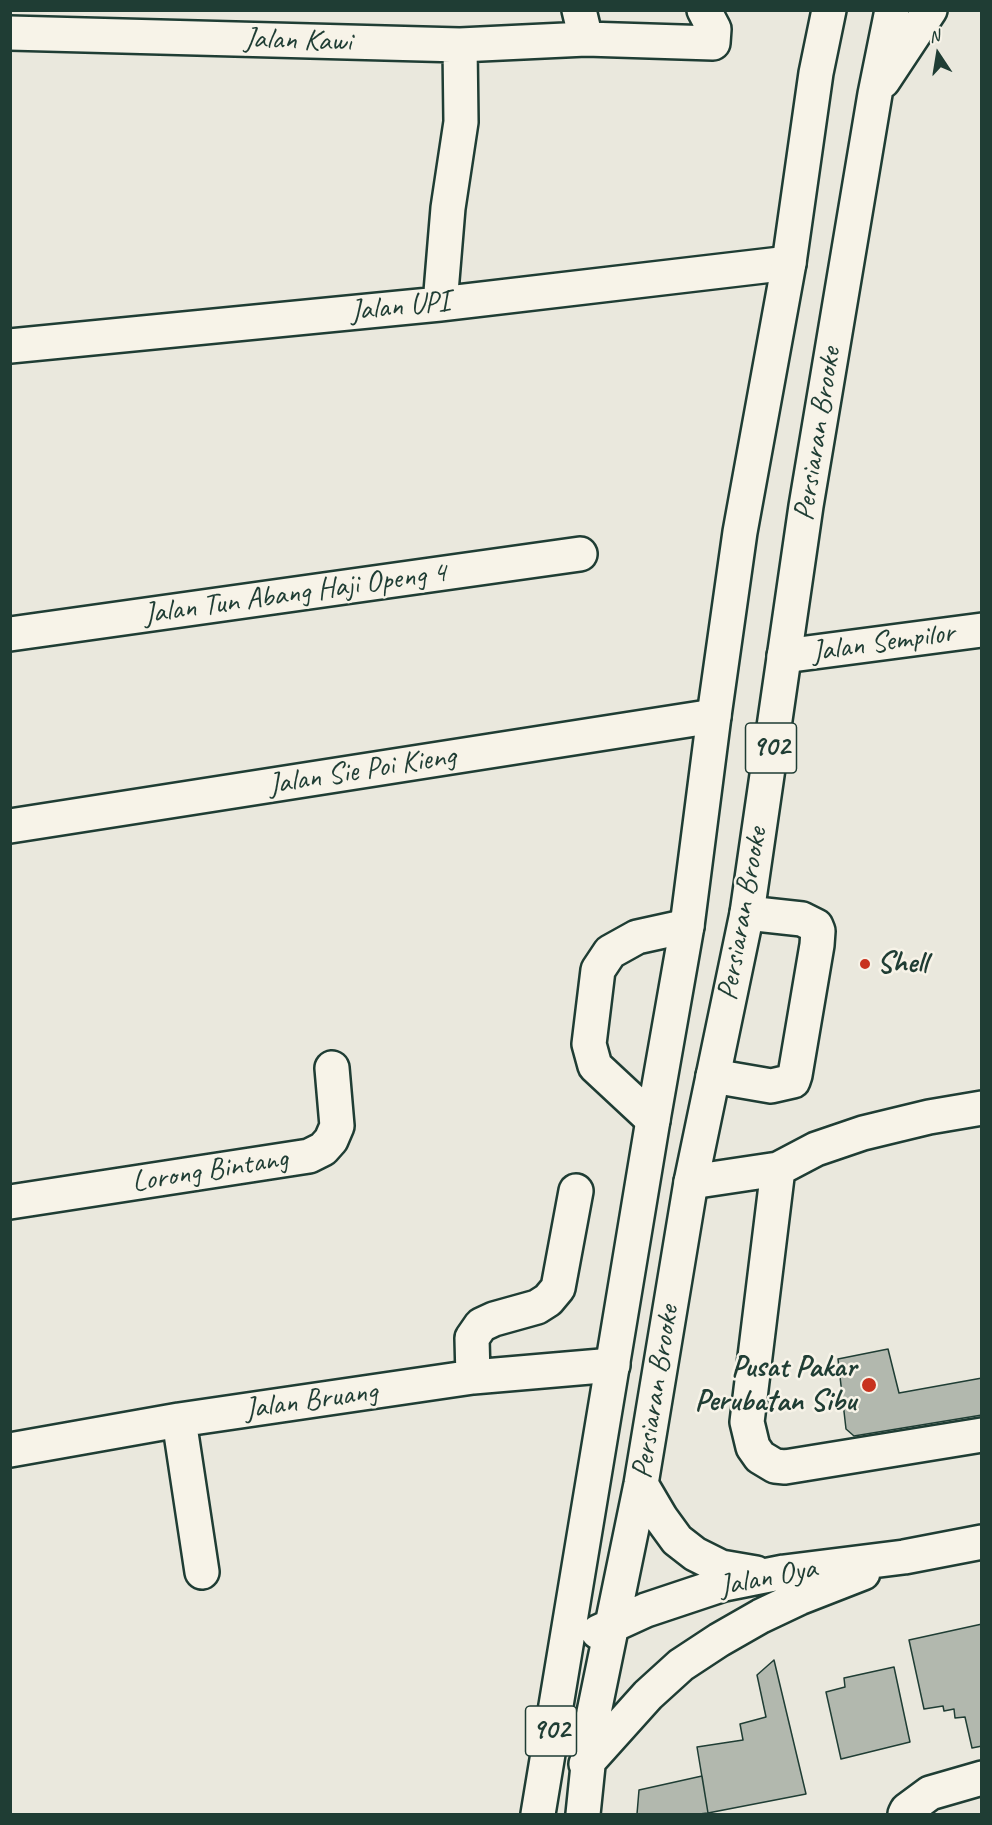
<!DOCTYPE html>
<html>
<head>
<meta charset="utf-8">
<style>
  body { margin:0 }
  #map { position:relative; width:992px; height:1825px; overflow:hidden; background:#eae8dd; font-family:Caveat,sans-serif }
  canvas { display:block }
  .frame { position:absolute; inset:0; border:12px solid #1f3d34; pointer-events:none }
  .north { position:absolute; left:908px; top:24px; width:60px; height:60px; -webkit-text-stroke:4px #f7f3e8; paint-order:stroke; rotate:348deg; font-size:16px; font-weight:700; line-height:24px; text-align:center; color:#1f3d34 }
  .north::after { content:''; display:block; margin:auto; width:21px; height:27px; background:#1f3d34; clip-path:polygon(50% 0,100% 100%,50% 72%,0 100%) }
</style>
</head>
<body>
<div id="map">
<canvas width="992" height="1825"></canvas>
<div class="frame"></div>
<div class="north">N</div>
</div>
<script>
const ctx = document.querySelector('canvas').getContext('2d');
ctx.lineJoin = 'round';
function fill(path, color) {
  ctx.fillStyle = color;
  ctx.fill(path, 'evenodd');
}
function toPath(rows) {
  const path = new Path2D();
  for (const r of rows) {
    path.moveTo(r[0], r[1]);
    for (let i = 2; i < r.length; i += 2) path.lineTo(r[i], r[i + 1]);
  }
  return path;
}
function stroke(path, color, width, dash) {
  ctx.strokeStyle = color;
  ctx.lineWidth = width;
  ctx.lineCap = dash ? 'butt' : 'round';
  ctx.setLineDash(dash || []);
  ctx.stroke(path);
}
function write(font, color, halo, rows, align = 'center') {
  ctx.font = font + ' Caveat,sans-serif';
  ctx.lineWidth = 5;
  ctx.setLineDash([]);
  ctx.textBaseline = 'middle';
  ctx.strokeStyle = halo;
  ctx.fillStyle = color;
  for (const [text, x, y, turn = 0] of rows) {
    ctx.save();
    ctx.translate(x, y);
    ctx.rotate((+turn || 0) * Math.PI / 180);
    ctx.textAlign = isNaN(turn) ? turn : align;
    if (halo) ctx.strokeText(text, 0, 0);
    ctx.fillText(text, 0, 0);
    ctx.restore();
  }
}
const building = toPath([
  [888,1349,899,1393,982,1378,982,1415,854,1436,846,1429,838,1359,888,1349],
  [982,1624,982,1746,972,1748,965,1717,955,1718,954,1709,944,1711,943,1706,924,1709,909,1640,982,1624],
  [774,1660,806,1794,708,1813,697,1747,743,1740,740,1724,766,1717,757,1675,774,1660],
  [894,1667,910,1742,841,1759,826,1692,845,1687,844,1678,894,1667],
  [702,1776,708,1813,699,1814,637,1814,639,1790,702,1776]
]);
const minor = toPath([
  [579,10,586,39],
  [10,33,460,45,586,39,713,43,714,29,704,10],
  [440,304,448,208,461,122,460,45],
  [10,346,440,304,789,263],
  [10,634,580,554],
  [784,656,982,630],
  [10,826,714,716],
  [713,1076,771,1086,793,1081,795,1075,817,945,818,931,816,926,802,919,747,913],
  [653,1120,595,1066,589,1044,598,970,610,952,637,937,687,926],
  [778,1169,747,1422,753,1447,760,1457,775,1466,785,1467,982,1435],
  [691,1182,778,1169,816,1149,863,1133,929,1117,982,1108],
  [10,1202,309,1156,323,1149,331,1140,337,1126,332,1068],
  [473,1377,472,1338,481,1325,494,1319,537,1307,548,1300,558,1288,576,1191],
  [179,1420,202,1572],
  [10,1450,179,1420,473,1377,613,1365],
  [905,1814,907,1810,930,1793,982,1778]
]);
const major = toPath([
  [883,81,930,10],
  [641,1484,661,1518,677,1540,695,1554,721,1567,756,1573],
  [598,1632,646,1610,724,1584,784,1572,904,1557,982,1542],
  [586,1764,648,1695,681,1665,719,1640,761,1616,799,1598,863,1573],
  [538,1814,653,1120,687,926,714,716,740,532,789,263,816,73,829,10],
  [583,1814,593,1717,641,1484,691,1182,747,913,806,506,875,94,892,10]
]);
const markers = [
  [865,964,6,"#c8321e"],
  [869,1385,8,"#c8321e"]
];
const shields = [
  [771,748,51],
  [551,1731,51]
];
const shieldNames = [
  ["902",771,748],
  ["902",551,1731]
];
const streetNames = [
  ["Jalan Kawi",298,41,2],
  ["Jalan UPI",400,307,-6],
  ["Persiaran Brooke",818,434,-81],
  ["Jalan Tun Abang Haji Openg 4",295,594,-8],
  ["Jalan Sempilor",883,643,-8],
  ["Jalan Sie Poi Kieng",362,771,-9],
  ["Persiaran Brooke",743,914,-80],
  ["Lorong Bintang",210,1171,-9],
  ["Persiaran Brooke",656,1392,-81],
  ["Jalan Bruang",311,1401,-8],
  ["Jalan Oya",768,1578,-11]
];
const poiNames = [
  ["Shell",877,964],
  ["Pusat Pakar",856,1368,"right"],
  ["Perubatan Sibu",856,1402,"right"]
];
fill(building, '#b2b8ae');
stroke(building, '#1f3d34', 1.5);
stroke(minor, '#1f3d34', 38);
stroke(major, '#1f3d34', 38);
stroke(minor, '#f7f3e8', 33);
stroke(major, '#f7f3e8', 33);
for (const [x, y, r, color] of markers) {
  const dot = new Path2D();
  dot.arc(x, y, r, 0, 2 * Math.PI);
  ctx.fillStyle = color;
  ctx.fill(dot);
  stroke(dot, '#f7f3e8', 2);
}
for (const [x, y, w] of shields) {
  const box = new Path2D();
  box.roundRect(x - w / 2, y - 25, w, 50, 4.5);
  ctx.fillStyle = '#f7f3e8';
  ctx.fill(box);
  stroke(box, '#1f3d34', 1.5);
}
write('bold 28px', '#1f3d34', null, shieldNames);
write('30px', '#1f3d34', '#f7f3e8', streetNames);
write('bold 30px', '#1f3d34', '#f7f3e8', poiNames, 'left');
</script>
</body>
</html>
